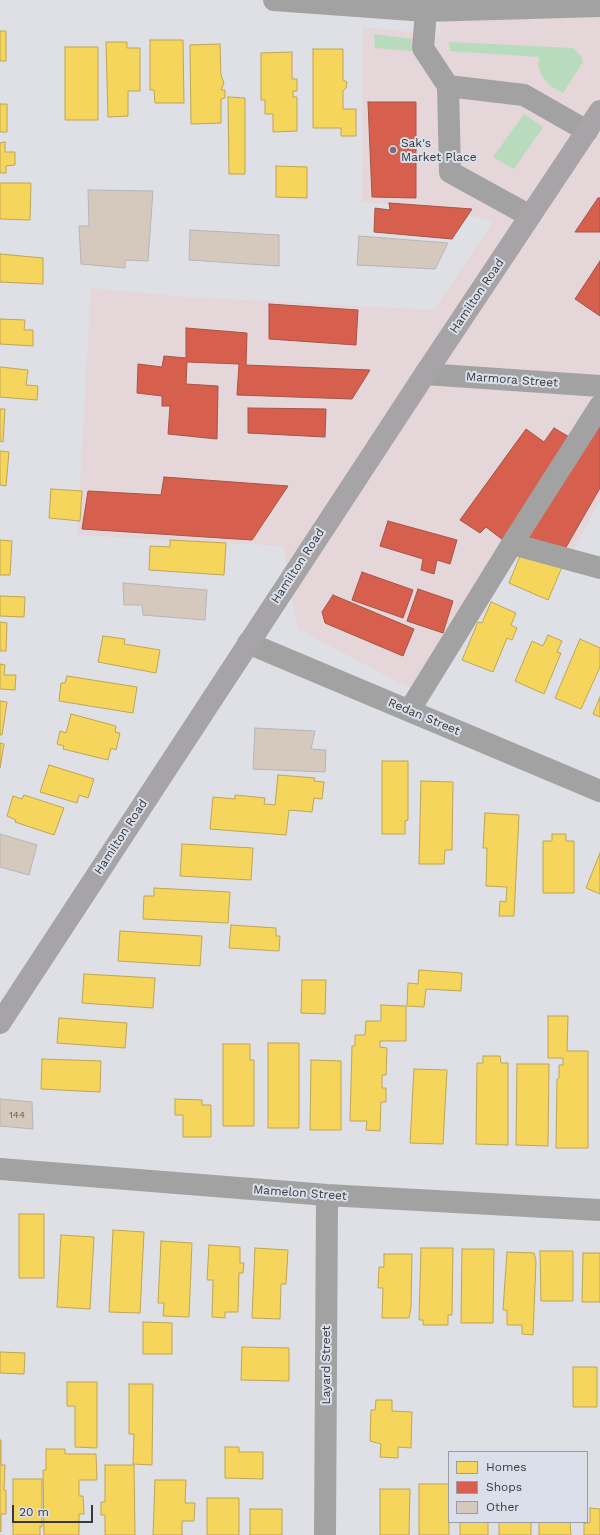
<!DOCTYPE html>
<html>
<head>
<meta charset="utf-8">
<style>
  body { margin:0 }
  #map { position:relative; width:600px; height:1535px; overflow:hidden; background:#dee0e6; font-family:"Work Sans",sans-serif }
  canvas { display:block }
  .legend { position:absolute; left:448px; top:1451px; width:140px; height:72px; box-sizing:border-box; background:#dbdfe9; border:1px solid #9a9da5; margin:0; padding:5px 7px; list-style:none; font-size:12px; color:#38393e }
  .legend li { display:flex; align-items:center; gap:8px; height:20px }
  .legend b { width:20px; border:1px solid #9a9da5 }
  .scale { position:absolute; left:12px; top:1505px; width:81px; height:18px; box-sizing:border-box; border:2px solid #38393e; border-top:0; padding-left:5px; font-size:12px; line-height:14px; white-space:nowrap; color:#38393e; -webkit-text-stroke:3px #dbdfe9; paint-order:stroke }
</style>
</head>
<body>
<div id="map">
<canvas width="600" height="1535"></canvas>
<ul class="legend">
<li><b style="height:11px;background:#f6d55c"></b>Homes</li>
<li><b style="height:11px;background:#d6604d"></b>Shops</li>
<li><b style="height:11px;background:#d5c9be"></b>Other</li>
</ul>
<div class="scale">20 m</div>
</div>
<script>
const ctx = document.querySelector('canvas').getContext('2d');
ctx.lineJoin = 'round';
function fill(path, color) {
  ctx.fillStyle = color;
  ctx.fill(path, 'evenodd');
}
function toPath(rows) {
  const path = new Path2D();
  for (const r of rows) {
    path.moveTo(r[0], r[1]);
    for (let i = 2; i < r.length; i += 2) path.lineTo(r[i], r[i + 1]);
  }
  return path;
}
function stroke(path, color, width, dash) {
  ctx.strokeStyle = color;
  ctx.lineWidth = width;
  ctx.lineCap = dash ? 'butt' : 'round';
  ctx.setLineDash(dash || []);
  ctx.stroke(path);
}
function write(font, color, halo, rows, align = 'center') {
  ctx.font = font + ' "Work Sans",sans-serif';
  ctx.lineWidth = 4;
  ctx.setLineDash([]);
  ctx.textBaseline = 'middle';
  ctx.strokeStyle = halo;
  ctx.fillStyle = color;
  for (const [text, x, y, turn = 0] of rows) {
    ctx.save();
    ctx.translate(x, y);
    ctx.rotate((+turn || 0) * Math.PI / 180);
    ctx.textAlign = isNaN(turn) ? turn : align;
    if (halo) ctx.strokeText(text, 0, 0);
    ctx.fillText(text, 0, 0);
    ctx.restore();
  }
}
const commercial = toPath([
  [441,0,600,0,600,501,572,553,515,555,428,698,298,629,283,546,77,535,91,288,189,297,434,310,493,222,477,217,362,201,363,27,440,35]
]);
const green = toPath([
  [374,34,412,39,412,51,375,48],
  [449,42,573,48,581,56,583,62,563,93,549,85,542,76,538,65,539,57,450,51],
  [524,114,543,127,514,169,493,157]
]);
const homes = toPath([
  [0,31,6,31,6,61,0,61,0,31],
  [150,40,183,40,184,103,155,103,154,90,150,90,150,40],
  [106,42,127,42,127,48,140,48,140,91,128,91,128,116,108,117,106,42],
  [220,44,221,75,224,83,221,90,225,90,225,98,221,99,221,123,191,124,190,45,220,44],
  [65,47,98,47,98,120,65,120,65,47],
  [313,49,343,49,343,80,347,82,346,88,343,91,343,109,356,109,356,136,341,136,341,128,313,128,313,49],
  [292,52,292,79,297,79,297,91,293,91,293,97,297,97,297,131,273,132,273,114,265,114,265,100,261,100,261,53,292,52],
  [228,97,245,98,245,174,229,174,228,97],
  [0,104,7,104,7,132,0,132,0,104],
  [5,142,5,152,15,152,15,165,6,166,6,173,0,173,0,143,5,142],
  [276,166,307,167,307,198,276,197,276,166],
  [0,183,31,183,30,220,0,219,0,183],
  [0,254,43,258,43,284,0,282,0,254],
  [0,319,25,320,24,330,33,330,33,346,0,344,0,319],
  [0,367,28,370,26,385,38,386,37,400,0,397,0,367],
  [0,409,5,409,3,442,0,441,0,409],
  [0,451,9,452,6,486,0,485,0,451],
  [51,489,82,491,80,521,49,518,51,489],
  [0,540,12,541,10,575,0,575,0,540],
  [170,540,226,543,224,575,149,570,150,546,170,547,170,540],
  [520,556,562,567,548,600,509,583,520,556],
  [0,596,25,597,24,617,0,616,0,596],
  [491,602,516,613,511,625,517,628,512,640,507,638,493,672,462,660,478,622,482,623,491,602],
  [0,622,7,623,6,651,0,651,0,622],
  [548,635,562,641,557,652,561,653,544,694,515,681,532,641,543,646,548,635],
  [103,636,125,639,124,644,160,650,156,673,98,662,103,636],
  [580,639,600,648,600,667,581,709,555,698,580,639],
  [0,664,5,665,4,675,16,675,15,690,0,689,0,664],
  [67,676,137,687,133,713,59,701,61,683,65,683,67,676],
  [600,697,600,717,593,714,600,697],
  [0,701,7,702,2,735,0,735,0,701],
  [71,714,116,726,115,732,120,733,116,750,111,748,108,760,63,749,64,746,57,744,60,731,66,733,71,714],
  [0,743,4,744,0,768,0,743],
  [382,761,408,761,408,820,405,821,405,834,382,834,382,761],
  [49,765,94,779,88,798,79,795,77,803,40,792,49,765],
  [278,775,315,778,314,781,324,782,322,799,314,798,312,812,289,810,286,835,210,829,213,797,235,799,235,795,265,798,264,804,275,805,278,775],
  [421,781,453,782,452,850,445,850,444,864,419,864,421,781],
  [24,795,64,808,54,835,15,822,16,820,7,816,13,796,22,799,24,795],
  [485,813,519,815,514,916,499,916,500,901,506,902,507,887,486,886,487,848,483,848,485,813],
  [552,834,566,834,566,841,574,841,574,893,543,893,543,841,552,841,552,834],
  [182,844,253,848,251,880,180,876,182,844],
  [600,853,600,894,586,888,600,853],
  [154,888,230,892,228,923,143,919,144,896,154,896,154,888],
  [231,925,276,928,276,936,280,936,279,951,229,948,231,925],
  [120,931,202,936,200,966,118,961,120,931],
  [419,970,462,973,461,991,426,989,424,1007,407,1006,408,983,418,984,419,970],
  [84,974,155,978,153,1008,82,1003,84,974],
  [302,980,326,980,325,1014,301,1013,302,980],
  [381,1005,406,1006,406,1041,380,1041,380,1047,387,1048,386,1075,382,1075,382,1088,386,1088,386,1102,381,1102,380,1131,366,1130,367,1121,350,1121,352,1046,355,1046,355,1035,365,1035,366,1021,381,1021,381,1005],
  [548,1016,568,1016,567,1051,588,1051,588,1148,556,1148,557,1079,559,1078,559,1065,563,1065,563,1058,548,1058,548,1016],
  [59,1018,127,1023,125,1048,57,1043,59,1018],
  [268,1043,299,1043,299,1128,268,1128,268,1043],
  [223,1044,250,1044,250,1060,254,1060,254,1126,223,1126,223,1044],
  [483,1056,500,1056,501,1063,508,1063,508,1145,476,1144,477,1063,483,1063,483,1056],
  [42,1059,101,1061,100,1092,41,1089,42,1059],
  [311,1060,341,1061,341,1130,310,1130,311,1060],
  [517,1064,549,1064,548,1146,516,1145,517,1064],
  [414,1069,447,1070,443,1144,410,1143,414,1069],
  [175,1099,202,1100,202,1105,211,1105,211,1137,183,1137,183,1115,175,1115,175,1099],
  [19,1214,44,1214,44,1278,19,1278,19,1214],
  [113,1230,144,1232,140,1313,109,1312,113,1230],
  [61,1235,94,1237,90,1309,57,1307,61,1235],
  [161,1241,192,1243,189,1317,163,1316,164,1303,158,1303,161,1241],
  [209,1245,240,1247,240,1263,244,1263,243,1273,239,1273,238,1312,225,1312,225,1318,212,1317,213,1280,207,1280,209,1245],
  [255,1248,288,1250,286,1284,281,1284,280,1319,252,1318,255,1248],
  [421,1248,453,1248,452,1315,448,1315,448,1325,423,1325,423,1320,419,1320,421,1248],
  [462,1249,494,1249,493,1323,461,1323,462,1249],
  [540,1251,573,1251,573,1301,541,1301,540,1251],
  [507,1252,534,1253,536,1261,533,1335,522,1334,522,1325,507,1325,507,1310,503,1310,507,1252],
  [583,1253,600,1253,600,1302,582,1302,583,1253],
  [384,1254,412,1254,411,1307,409,1318,382,1318,383,1288,378,1288,379,1267,384,1267,384,1254],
  [143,1322,172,1323,172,1354,143,1354,143,1322],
  [242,1347,289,1348,289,1381,241,1380,242,1347],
  [0,1352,25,1353,24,1374,0,1373,0,1352],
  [573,1367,597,1367,597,1407,573,1407,573,1367],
  [67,1382,97,1382,97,1448,75,1447,75,1406,67,1406,67,1382],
  [129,1384,153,1384,152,1465,133,1464,134,1434,129,1434,129,1384],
  [376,1400,392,1400,392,1411,412,1412,411,1448,398,1447,398,1458,380,1457,381,1444,370,1441,371,1410,375,1410,376,1400],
  [0,1440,1,1440,1,1465,5,1465,4,1490,6,1490,6,1514,1,1514,1,1532,0,1531,0,1440],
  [225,1447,239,1447,239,1452,263,1452,263,1479,225,1478,225,1447],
  [46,1449,65,1449,65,1454,96,1454,97,1480,79,1480,79,1496,83,1496,84,1514,79,1514,79,1535,44,1535,43,1470,46,1470,46,1449],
  [105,1465,134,1465,135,1535,105,1535,105,1515,101,1515,101,1502,105,1502,105,1465],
  [13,1479,42,1479,42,1527,40,1526,40,1535,13,1535,13,1479],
  [155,1480,186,1480,185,1503,195,1503,194,1521,182,1521,182,1535,153,1535,155,1480],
  [419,1484,449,1484,449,1535,419,1535,419,1484],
  [380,1489,410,1489,409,1535,380,1535,380,1489],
  [207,1498,239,1498,239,1535,207,1535,207,1498],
  [590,1508,600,1509,600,1535,584,1535,584,1523,590,1523,590,1508],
  [250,1509,282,1509,282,1535,250,1535,250,1509],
  [460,1522,488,1522,488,1535,460,1535,460,1522],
  [499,1522,531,1522,531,1535,499,1535,499,1522],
  [539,1522,570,1522,571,1535,539,1535,539,1522]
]);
const shops = toPath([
  [368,102,416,102,416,198,372,197,368,102],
  [598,198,600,198,600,232,575,232,598,198],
  [389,203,472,209,452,239,374,232,375,208,390,210,389,203],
  [600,261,600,316,575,299,600,261],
  [269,304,358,310,356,345,269,339,269,304],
  [186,328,247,333,246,365,370,370,352,399,237,395,239,364,187,362,186,384,218,386,217,439,168,434,170,406,162,406,162,396,137,393,138,364,162,367,164,356,186,358,186,328],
  [248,408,326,409,325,437,248,433,248,408],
  [600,426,600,488,565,549,521,536,600,426],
  [554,428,571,438,503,540,486,527,480,533,460,520,526,429,544,442,554,428],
  [164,477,288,486,252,540,82,529,88,491,161,495,164,477],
  [388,521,457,540,450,564,437,560,434,574,421,570,423,559,380,546,388,521],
  [362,572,413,590,403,618,352,600,362,572],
  [418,589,453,601,443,633,407,621,418,589],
  [333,595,414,629,403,656,325,623,322,612,333,595]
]);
const building = toPath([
  [88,190,153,191,148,261,125,260,125,268,81,264,79,226,89,226,88,190],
  [190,230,279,235,279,266,189,260,190,230],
  [359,236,448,243,435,269,357,265,359,236],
  [123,583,207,590,205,620,143,615,142,605,124,605,123,583],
  [255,728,315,731,311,749,326,750,325,772,253,769,255,728],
  [0,834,37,845,29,875,0,867,0,834],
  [0,1099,32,1102,33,1129,0,1126,0,1099]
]);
const minor = toPath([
  [274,0,426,11,600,6],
  [426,11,423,48,448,86,450,172,530,216],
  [448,86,524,95,587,131],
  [425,374,600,386],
  [512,544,600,406],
  [248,643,600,791],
  [409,711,512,544,600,568],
  [0,1169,327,1195,600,1210],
  [325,1535,327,1195]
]);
const major = toPath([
  [0,1023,425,374,600,111]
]);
const markers = [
  [393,150,4,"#727379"]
];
const numberNames = [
  ["144",17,1115]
];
const poiNames = [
  ["Sak's",401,143],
  ["Market Place",401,157]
];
const streetNames = [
  ["Hamilton Road",477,296,-56],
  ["Marmora Street",512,380,4],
  ["Hamilton Road",298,566,-57],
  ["Redan Street",424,717,23],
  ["Hamilton Road",121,837,-57],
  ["Mamelon Street",300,1193,4],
  ["Layard Street",326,1365,-90]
];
fill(commercial, '#e4d6d9');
fill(green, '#b8dabd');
fill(homes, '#f6d55c');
stroke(homes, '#bda653', 1);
fill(shops, '#d6604d');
stroke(shops, '#a75448', 1);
fill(building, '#d5c9be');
stroke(building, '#b6b5b6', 1);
stroke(minor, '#a3a2a3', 22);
stroke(major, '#a6a4a7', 22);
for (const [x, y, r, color] of markers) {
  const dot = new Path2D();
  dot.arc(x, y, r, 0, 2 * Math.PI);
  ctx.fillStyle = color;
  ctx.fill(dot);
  stroke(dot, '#dbdfe9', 1.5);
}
write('10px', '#5f5d5e', null, numberNames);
write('12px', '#38393e', '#dbdfe9', poiNames, 'left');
write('12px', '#38393e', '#dbdfe9', streetNames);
</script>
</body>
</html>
